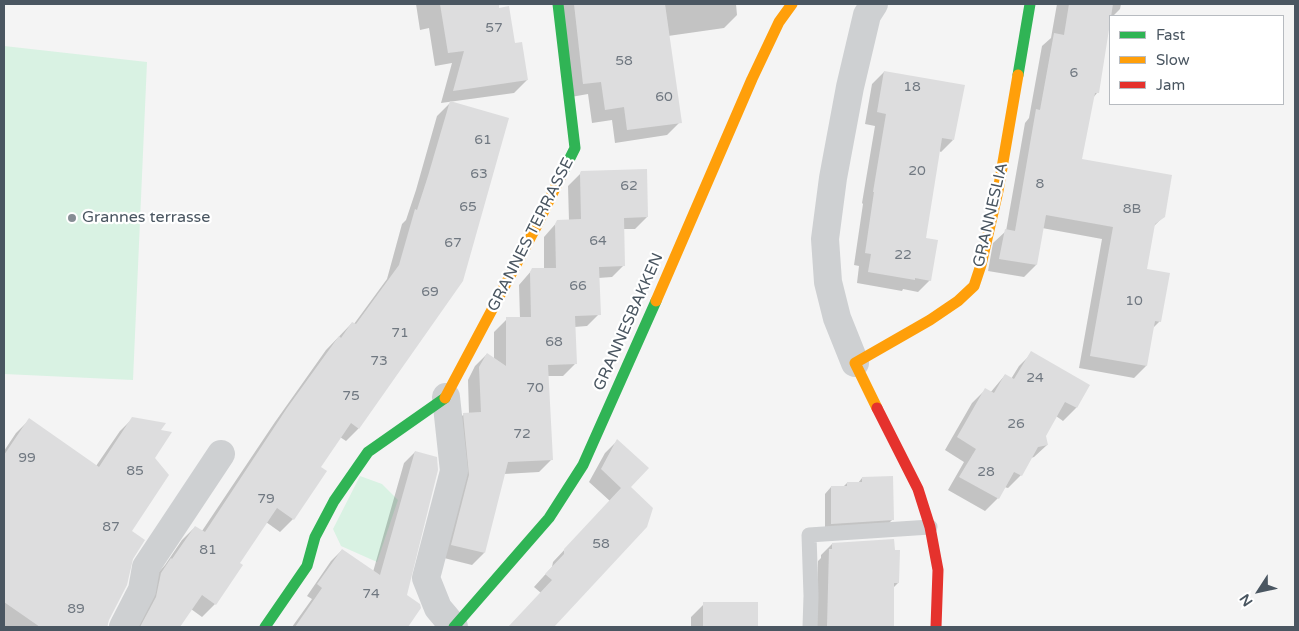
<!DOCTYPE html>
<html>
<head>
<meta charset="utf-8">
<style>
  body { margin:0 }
  #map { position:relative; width:1299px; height:631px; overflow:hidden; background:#f4f4f4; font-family:"Varela Round",sans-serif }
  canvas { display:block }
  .frame { position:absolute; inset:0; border:5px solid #4a5661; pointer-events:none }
  .legend { position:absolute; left:1109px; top:15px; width:175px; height:90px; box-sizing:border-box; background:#fff; border:1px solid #b7bbc0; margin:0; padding:6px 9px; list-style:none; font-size:15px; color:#4a5661 }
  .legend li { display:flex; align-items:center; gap:10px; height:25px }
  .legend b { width:25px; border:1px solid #b7bbc0 }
  .north { position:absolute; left:1234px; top:566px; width:50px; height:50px; -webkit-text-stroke:4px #fff; paint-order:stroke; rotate:235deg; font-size:14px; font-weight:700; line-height:20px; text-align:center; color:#4a5661 }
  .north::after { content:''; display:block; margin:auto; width:18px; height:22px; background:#4a5661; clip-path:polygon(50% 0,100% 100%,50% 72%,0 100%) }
</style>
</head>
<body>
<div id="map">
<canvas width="1299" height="631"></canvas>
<div class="frame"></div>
<ul class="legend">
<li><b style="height:6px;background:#30b455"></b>Fast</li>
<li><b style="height:6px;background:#ff9f0a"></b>Slow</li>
<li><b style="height:6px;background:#e5322d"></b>Jam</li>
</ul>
<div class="north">N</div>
</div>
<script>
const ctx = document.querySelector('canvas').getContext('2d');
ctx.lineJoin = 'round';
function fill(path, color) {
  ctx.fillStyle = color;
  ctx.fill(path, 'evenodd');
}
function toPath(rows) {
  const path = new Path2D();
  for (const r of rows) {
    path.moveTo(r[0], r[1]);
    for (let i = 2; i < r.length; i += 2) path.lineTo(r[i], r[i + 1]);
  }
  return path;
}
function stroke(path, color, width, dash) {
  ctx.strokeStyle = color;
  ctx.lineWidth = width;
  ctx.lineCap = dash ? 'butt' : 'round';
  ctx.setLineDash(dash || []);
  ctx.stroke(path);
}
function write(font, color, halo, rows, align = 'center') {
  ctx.font = font + ' "Varela Round",sans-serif';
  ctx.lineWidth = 4.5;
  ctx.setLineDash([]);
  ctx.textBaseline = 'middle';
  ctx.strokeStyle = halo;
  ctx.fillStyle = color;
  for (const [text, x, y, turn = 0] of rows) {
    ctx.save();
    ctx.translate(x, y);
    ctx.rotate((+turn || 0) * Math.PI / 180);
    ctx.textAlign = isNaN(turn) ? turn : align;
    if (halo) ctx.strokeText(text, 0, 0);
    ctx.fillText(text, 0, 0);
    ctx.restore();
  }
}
const green = toPath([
  [4,46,147,62,133,380,4,374],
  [360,476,382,484,398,500,377,562,341,546,333,529]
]);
const shadow = toPath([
  [416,4,497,4,527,80,514,93,441,103,452,63,435,66,429,28,420,30],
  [558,4,736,4,737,15,724,28,668,36,680,122,667,135,615,143,612,120,592,123,588,94,571,97],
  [1057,4,1121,4,1120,9,1113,16,1110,16,1097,93,1093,98,1081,160,1164,216,1153,227,1146,270,1160,321,1152,329,1146,366,1134,378,1079,368,1102,239,1042,228,1036,265,1024,277,988,271,993,243,1006,231,1025,123,1029,118,1042,46,1051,38],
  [884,72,953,140,941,152,939,151,924,239,930,280,918,292,903,289,902,291,857,283,859,266,854,265,863,204,862,203,875,126,865,124,872,84],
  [450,103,461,280,358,429,346,441,340,437,319,467,293,519,280,532,266,522,238,563,215,604,202,617,191,609,178,627,135,627,158,573,165,565,182,540,195,527,202,531,275,422,326,350,352,323,354,324,387,279,402,224,406,220,416,190,437,116],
  [582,172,647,217,635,229,623,229,624,265,612,277,598,278,599,314,587,326,574,327,575,364,563,376,547,376,551,460,539,472,504,474,484,553,472,565,440,557,452,426,464,414,469,414,468,380,475,366,487,354,494,359,494,332,506,320,520,319,519,285,532,270,544,269,544,237,558,221,569,221,568,186],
  [1032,353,1088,386,1076,408,1063,421,1056,416,1044,436,1047,445,1034,457,1031,458,1021,475,1008,488,1004,487,998,498,985,511,948,490,964,462,945,450,972,403,985,390,990,393,1005,375,1011,379,1019,366],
  [133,418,159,431,154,458,130,531,132,558,108,620,107,627,4,627,4,451,16,433,29,420,96,466,120,431],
  [617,441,629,487,646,527,552,627,509,627,541,593,534,587,552,567,553,562,610,501,589,482,605,453],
  [415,452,405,596,420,608,406,627,292,627,312,599,307,596,331,561,342,550,373,572,404,463],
  [862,478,893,519,886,526,825,530,825,494,831,487,843,487,847,483,858,483],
  [832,544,898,583,893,588,892,627,816,627,818,561,821,558,821,555],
  [756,603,757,627,691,627,691,617,704,604]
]);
const building = toPath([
  [440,4,499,4,499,8,509,6,515,43,522,42,528,80,453,91,464,51,448,53],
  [574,4,665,4,682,123,627,130,624,107,605,110,601,82,583,84],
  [1069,4,1113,4,1099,93,1095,93,1082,159,1172,175,1165,217,1155,224,1147,269,1170,273,1161,322,1155,321,1147,366,1090,356,1113,227,1046,215,1037,265,999,259,1005,229,1015,231,1036,109,1040,110,1054,33,1064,35],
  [884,71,965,85,954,140,942,138,926,238,938,240,931,281,915,278,915,280,868,272,871,254,865,253,874,192,873,192,886,114,877,112],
  [450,101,509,118,463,281,359,429,351,423,321,467,327,471,294,520,277,508,240,563,243,565,216,605,202,595,180,627,140,627,156,597,161,573,171,558,172,559,195,526,205,532,287,408,339,336,341,338,352,322,356,324,399,265,415,209,417,210,428,176],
  [647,169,648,217,624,218,625,266,599,267,601,315,575,316,577,364,548,365,553,460,508,462,485,553,451,545,469,475,463,413,481,412,479,367,487,353,506,366,506,317,531,317,530,272,532,268,556,268,555,224,557,220,581,219,580,173,581,171],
  [1031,351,1090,385,1077,408,1065,402,1046,436,1048,445,1038,447,1022,476,1014,472,999,499,959,477,976,449,957,437,985,388,994,393,1005,374,1014,379],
  [132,417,166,423,161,430,172,432,155,458,169,475,132,531,145,540,133,559,127,585,109,620,107,627,40,627,4,602,4,455,29,418,99,467],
  [617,439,649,468,631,487,653,508,647,527,554,627,508,627,552,580,545,574,564,554,564,549,621,488,601,469],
  [415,451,437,457,438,470,407,595,420,604,421,608,408,627,295,627,322,588,317,584,342,549,380,575],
  [893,476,894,520,831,524,831,486,847,486,847,482,862,482,862,477],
  [894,539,895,550,900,550,899,583,894,583,894,627,827,627,829,549,832,549,832,543],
  [703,602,758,602,758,627,703,627]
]);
const lane = toPath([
  [810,627,811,596,809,535,930,527]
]);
const street = toPath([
  [855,363,837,318,828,282,825,239,833,178,850,87,867,15,874,4],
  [446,397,454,471,426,578,438,608,454,627],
  [123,627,142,590,146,567,221,454]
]);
const fast = toPath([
  [558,4,575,148,562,174],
  [1018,75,1030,4],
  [265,627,307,566,315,537,334,501,368,452,445,398],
  [454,627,549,518,583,465,656,301]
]);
const slow = toPath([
  [656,301,752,79,779,22,792,4],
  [445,398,535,229,562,174],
  [877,408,855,363,930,320,958,301,974,286,981,265,998,191,1018,75]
]);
const jam = toPath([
  [877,408,918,489,930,527,938,570,936,627]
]);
const markers = [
  [72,218,5,"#868d94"]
];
const numberNames = [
  ["57",494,28],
  ["58",624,61],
  ["6",1074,73],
  ["18",912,87],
  ["60",664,97],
  ["61",483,140],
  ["20",917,171],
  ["63",479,174],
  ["8",1040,184],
  ["62",629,186],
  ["65",468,207],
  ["8B",1132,209],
  ["64",598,241],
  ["67",453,243],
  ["22",903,255],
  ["66",578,286],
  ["69",430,292],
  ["10",1134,301],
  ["71",400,333],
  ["68",554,342],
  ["73",379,361],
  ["24",1035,378],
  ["70",535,388],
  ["75",351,396],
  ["26",1016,424],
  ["72",522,434],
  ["99",27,458],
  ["85",135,471],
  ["28",986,472],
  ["79",266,499],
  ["87",111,527],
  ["58",601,544],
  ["81",208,550],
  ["74",371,594],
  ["89",76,609]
];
const streetNames = [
  ["GRANNESLIA",991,215,-77],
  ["GRANNES TERRASSE",531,235,-63],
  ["GRANNESBAKKEN",629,322,-66]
];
const poiNames = [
  ["Grannes terrasse",82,218]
];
fill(green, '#d9f2e3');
fill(shadow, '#0003');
fill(building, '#ddddde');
stroke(lane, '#ced0d2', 15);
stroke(street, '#ced0d2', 28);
stroke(fast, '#30b455', 11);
stroke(slow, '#ff9f0a', 11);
stroke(jam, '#e5322d', 11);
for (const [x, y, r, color] of markers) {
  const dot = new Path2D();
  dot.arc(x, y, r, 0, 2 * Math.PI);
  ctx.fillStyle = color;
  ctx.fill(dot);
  stroke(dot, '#fff', 2);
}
write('14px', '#707881', null, numberNames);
write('16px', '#4a5661', '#fff', streetNames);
write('16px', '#4a5661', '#fff', poiNames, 'left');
</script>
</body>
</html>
